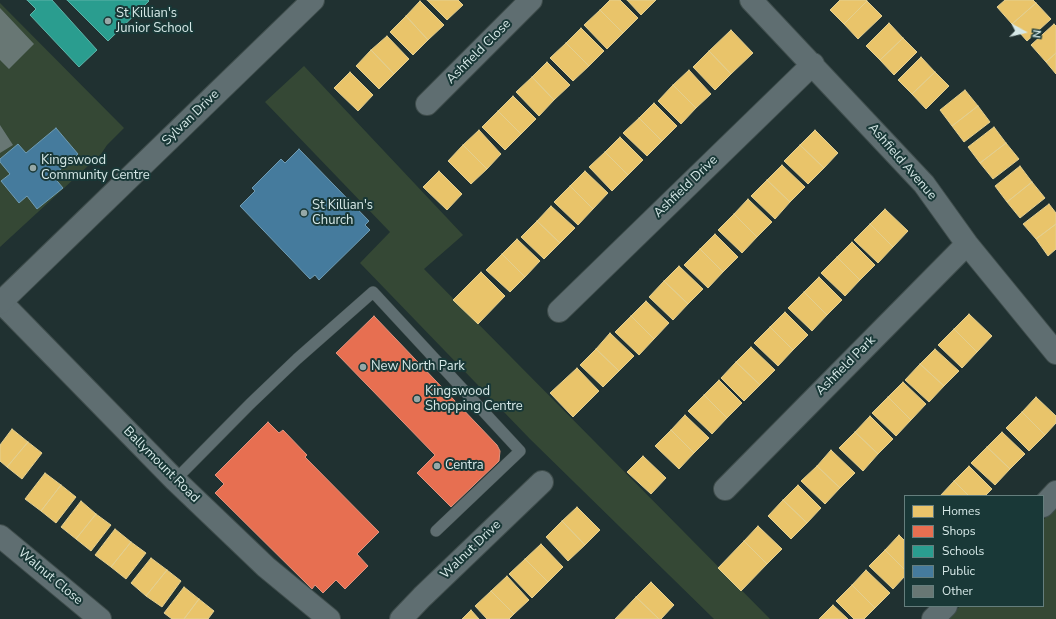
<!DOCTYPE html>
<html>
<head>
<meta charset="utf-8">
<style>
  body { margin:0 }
  #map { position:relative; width:1056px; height:619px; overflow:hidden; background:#203131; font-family:"Nunito Sans",sans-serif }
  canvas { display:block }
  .legend { position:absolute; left:904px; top:495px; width:140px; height:112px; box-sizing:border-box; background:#193837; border:1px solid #657e7d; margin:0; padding:5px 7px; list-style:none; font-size:12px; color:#d6e8e7 }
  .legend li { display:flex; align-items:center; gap:8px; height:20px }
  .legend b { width:20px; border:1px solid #657e7d }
  .north { position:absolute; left:1004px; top:12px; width:40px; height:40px; -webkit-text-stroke:3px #193837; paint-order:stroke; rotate:98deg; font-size:11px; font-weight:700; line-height:16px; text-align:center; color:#d6e8e7 }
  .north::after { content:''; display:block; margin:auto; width:14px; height:18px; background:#d6e8e7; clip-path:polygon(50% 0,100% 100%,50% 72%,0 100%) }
</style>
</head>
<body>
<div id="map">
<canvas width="1056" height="619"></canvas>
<ul class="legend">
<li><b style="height:11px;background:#e9c46a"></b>Homes</li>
<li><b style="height:11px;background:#e76f51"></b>Shops</li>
<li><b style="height:11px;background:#2a9d8f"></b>Schools</li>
<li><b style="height:11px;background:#457b9d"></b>Public</li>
<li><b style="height:11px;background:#687774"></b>Other</li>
</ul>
<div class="north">N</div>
</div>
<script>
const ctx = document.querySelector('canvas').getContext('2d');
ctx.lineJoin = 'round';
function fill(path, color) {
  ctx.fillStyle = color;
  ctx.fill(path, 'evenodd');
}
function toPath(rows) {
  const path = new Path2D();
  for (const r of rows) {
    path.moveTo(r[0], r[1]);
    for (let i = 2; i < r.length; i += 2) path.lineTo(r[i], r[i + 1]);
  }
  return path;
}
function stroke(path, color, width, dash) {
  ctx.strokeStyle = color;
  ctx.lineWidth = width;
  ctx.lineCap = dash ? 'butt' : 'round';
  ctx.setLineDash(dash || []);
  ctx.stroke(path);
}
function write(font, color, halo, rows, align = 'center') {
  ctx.font = font + ' "Nunito Sans",sans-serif';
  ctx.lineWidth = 4;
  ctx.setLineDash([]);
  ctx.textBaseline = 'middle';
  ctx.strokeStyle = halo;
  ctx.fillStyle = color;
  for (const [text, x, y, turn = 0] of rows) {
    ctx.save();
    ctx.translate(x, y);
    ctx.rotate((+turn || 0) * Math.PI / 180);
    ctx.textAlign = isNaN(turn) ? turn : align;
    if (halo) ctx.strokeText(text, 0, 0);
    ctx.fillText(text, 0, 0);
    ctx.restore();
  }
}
const green = toPath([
  [0,3,124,128,107,145,101,154,0,247],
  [304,66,463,235,424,269,770,619,714,619,530,439,360,263,390,232,265,102],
  [1056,507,1056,619,948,619,960,606,1043,606,1043,520]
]);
const homes = toPath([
  [427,0,458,0,463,5,447,20,427,0],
  [610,0,620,0,638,18,623,33,600,10,610,0],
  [627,0,656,0,641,15,627,0],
  [840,0,866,0,867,1,844,24,830,10,840,0],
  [1005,0,1033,0,1036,3,1012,24,997,7,1005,0],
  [420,1,444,25,428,40,406,16,420,1],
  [867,1,882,16,858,39,844,24,867,1],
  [1036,3,1051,19,1027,41,1012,24,1036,3],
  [600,10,623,33,607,49,584,25,600,10],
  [406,16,428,40,413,55,390,32,406,16],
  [889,23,903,38,880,60,866,46,889,23],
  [1054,24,1056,26,1056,53,1046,62,1031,45,1054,24],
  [581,28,604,51,589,66,566,43,581,28],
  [731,30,753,53,731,74,709,51,731,30],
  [387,36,409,59,394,74,371,50,387,36],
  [903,38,917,52,894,75,880,60,903,38],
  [566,43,589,66,573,81,550,58,566,43],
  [371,50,394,74,379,89,356,66,371,50],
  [709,51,731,74,715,90,693,67,709,51],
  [1056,53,1056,74,1046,62,1056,53],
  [921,57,935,72,912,94,898,80,921,57],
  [547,62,570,85,554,100,532,77,547,62],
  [689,70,711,94,696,108,673,85,689,70],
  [350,72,373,95,358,111,334,88,350,72],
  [935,72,949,86,926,109,912,94,935,72],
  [532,77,554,100,539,116,516,92,532,77],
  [673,85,696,108,681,124,658,101,673,85],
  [965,90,978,106,952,126,940,110,965,90],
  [513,96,536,119,521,134,498,111,513,96],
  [654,103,677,126,662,141,639,118,654,103],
  [978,106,990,122,964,142,952,126,978,106],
  [498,111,521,134,505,150,482,127,498,111],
  [639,118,662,141,647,156,623,133,639,118],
  [994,127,1006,143,980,163,968,147,994,127],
  [479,130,501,154,487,169,463,145,479,130],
  [815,130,838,153,824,168,800,145,815,130],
  [620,137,643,160,628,175,605,152,620,137],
  [1006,143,1019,159,993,179,980,163,1006,143],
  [463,145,487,169,471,184,448,161,463,145],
  [800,145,824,168,808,184,784,161,800,145],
  [605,152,628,175,612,191,589,167,605,152],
  [782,165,805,187,790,202,767,180,782,165],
  [1020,166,1032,182,1007,202,995,186,1020,166],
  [439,171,462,194,447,210,423,187,439,171],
  [585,171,608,193,593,209,570,186,585,171],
  [767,180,790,202,775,219,751,196,767,180],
  [1032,182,1045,198,1020,218,1007,202,1032,182],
  [570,186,593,209,578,225,554,202,570,186],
  [748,199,772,222,757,237,734,214,748,199],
  [1049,204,1056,213,1056,224,1036,239,1023,224,1049,204],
  [551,206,575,228,560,243,537,221,551,206],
  [885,209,908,231,893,247,870,224,885,209],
  [734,214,757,237,742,253,718,230,734,214],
  [537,221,560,243,544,259,521,237,537,221],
  [870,224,893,247,878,263,854,240,870,224],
  [1056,224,1056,249,1048,256,1036,239,1056,224],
  [715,234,738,257,723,272,700,249,715,234],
  [517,239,540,261,525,277,502,254,517,239],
  [852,242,875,265,860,280,837,257,852,242],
  [700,249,723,272,708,288,684,265,700,249],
  [502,254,525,277,510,292,486,270,502,254],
  [837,257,860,280,845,296,821,273,837,257],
  [679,266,703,289,688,304,664,281,679,266],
  [481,272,505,296,478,324,453,300,481,272],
  [819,277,842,300,827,315,804,292,819,277],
  [664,281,688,304,673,320,649,297,664,281],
  [804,292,827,315,812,331,788,308,804,292],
  [646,301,669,323,654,339,631,316,646,301],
  [785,312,808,335,793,350,770,327,785,312],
  [969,314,992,336,977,352,954,329,969,314],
  [631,316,654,339,639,355,615,332,631,316],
  [770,327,793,350,778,366,754,343,770,327],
  [954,329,977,352,962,368,938,345,954,329],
  [610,333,634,356,619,371,596,349,610,333],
  [751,347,775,370,760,385,736,362,751,347],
  [596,349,619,371,603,387,580,365,596,349],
  [935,349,959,371,944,386,920,364,935,349],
  [736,362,760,385,744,401,721,378,736,362],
  [920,364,944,386,929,402,905,380,920,364],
  [577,368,599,391,573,417,550,393,577,368],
  [719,380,742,403,727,418,704,395,719,380],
  [903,382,926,404,911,420,888,397,903,382],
  [704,395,727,418,712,434,688,411,704,395],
  [888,397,911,420,896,436,872,413,888,397],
  [1036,397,1056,416,1056,423,1045,435,1022,412,1036,397],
  [1022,412,1045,435,1029,451,1006,428,1022,412],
  [685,415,709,438,694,453,671,430,685,415],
  [870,416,893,439,878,454,855,432,870,416],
  [12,429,28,442,7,467,0,461,0,445,12,429],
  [671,430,694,453,679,469,655,446,671,430],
  [855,432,878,454,863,471,839,448,855,432],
  [1002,432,1025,454,1010,469,987,447,1002,432],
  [28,442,42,453,22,479,7,467,28,442],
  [987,447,1010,469,995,485,971,463,987,447],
  [831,450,855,473,840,488,817,466,831,450],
  [643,456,666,478,651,494,627,472,643,456],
  [817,466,840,488,825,504,801,481,817,466],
  [969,466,992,489,985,496,969,496,954,481,969,466],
  [45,473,61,485,41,511,25,499,45,473],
  [954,481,969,496,940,496,954,481],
  [61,485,76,497,56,523,41,511,61,485],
  [798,485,821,508,807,523,783,500,798,485],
  [783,500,807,523,791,539,768,516,783,500],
  [81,501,96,514,76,539,61,527,81,501],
  [577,507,600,530,585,545,562,521,577,507],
  [96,514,111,525,91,551,76,539,96,514],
  [562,521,585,545,568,561,546,537,562,521],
  [758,526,782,549,767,564,744,541,758,526],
  [115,529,131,542,111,567,95,555,115,529],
  [899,535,905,541,905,570,885,550,899,535],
  [744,541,767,564,741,591,718,568,744,541],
  [131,542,146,553,126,579,111,567,131,542],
  [541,544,563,567,548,582,525,559,541,544],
  [885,550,905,570,905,576,893,589,869,566,885,550],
  [151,558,167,570,146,596,131,583,151,558],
  [525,559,548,582,532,598,509,574,525,559],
  [167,570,181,581,162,607,146,596,167,570],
  [866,570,890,593,875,608,852,585,866,570],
  [507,576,529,600,514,614,491,591,507,576],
  [651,582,674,605,661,619,659,619,636,597,651,582],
  [852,585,875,608,864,619,854,619,836,601,852,585],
  [184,587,199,599,184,619,172,619,164,613,184,587],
  [491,591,514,614,509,619,487,619,475,606,491,591],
  [636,597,659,619,615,619,636,597],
  [199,599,214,611,208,619,184,619,199,599],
  [833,605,848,619,819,619,833,605],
  [471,610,479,619,462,619,471,610]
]);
const shops = toPath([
  [374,316,497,445,500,451,499,461,451,507,417,473,435,455,336,353,374,316],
  [268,422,279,433,283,430,307,455,305,457,379,532,357,554,368,566,345,589,336,580,323,593,315,585,312,589,215,493,224,484,215,475,268,422]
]);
const schools = toPath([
  [27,0,52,0,97,50,79,67,30,15,36,9,27,0],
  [67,0,148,0,149,1,108,41,67,0]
]);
const public = toPath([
  [56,128,78,154,53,176,63,188,37,209,27,196,19,203,1,181,10,174,0,162,0,159,18,144,26,153,56,128],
  [299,149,369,221,365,225,370,230,319,280,315,275,310,279,240,206,255,191,252,188,281,159,285,163,299,149]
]);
const building = toPath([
  [0,8,34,44,9,69,0,60],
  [0,125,13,145,0,153]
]);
const service = toPath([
  [175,480,250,404,297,359,373,292,520,451,436,531]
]);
const minor = toPath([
  [751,0,924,184,967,244,1056,353],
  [427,104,531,0],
  [1,302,175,480,266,567,329,619],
  [559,311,813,64],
  [725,489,967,244],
  [1043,506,1056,492],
  [0,536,100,619],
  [401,619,422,597,542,482],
  [933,619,946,606]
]);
const tertiary = toPath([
  [0,303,313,0]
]);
const markers = [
  [108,21,4,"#96a8a7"],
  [33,168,4,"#96a8a7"],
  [304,213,4,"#96a8a7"],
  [363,367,4,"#96a8a7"],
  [417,399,4,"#96a8a7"],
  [437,466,4,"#96a8a7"]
];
const poiNames = [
  ["St Killian's",116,14],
  ["Junior School",116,29],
  ["Kingswood",41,161],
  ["Community Centre",41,176],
  ["St Killian's",312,206],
  ["Church",312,221],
  ["New North Park",371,367],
  ["Kingswood",425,392],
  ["Shopping Centre",425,407],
  ["Centra",445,466]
];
const streetNames = [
  ["Ashfield Close",479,52,-45],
  ["Sylvan Drive",191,118,-44],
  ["Ashfield Avenue",902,162,49],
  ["Ashfield Drive",686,187,-44],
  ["Ashfield Park",846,366,-45],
  ["Ballymount Road",161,465,45],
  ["Walnut Drive",471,550,-44],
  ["Walnut Close",50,577,40]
];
fill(green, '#354835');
fill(homes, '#e9c46a');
stroke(homes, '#e3cf90', 1);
fill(shops, '#e76f51');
stroke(shops, '#e2937e', 1);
fill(schools, '#2a9d8f');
stroke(schools, '#5eb4a9', 1);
fill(public, '#457b9d');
stroke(public, '#709cb3', 1);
fill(building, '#687774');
stroke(service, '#3f4d4c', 12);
stroke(minor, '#3f4d4c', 24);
stroke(tertiary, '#3f4d4c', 24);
stroke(service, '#5f6e71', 11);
stroke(minor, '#5f6e71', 22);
stroke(tertiary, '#5f6e71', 22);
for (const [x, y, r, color] of markers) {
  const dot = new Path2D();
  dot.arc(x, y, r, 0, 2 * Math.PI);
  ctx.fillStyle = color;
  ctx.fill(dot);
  stroke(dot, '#193837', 1.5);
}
write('13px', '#d6e8e7', '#193837', poiNames, 'left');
write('13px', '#d6e8e7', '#193837', streetNames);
</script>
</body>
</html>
